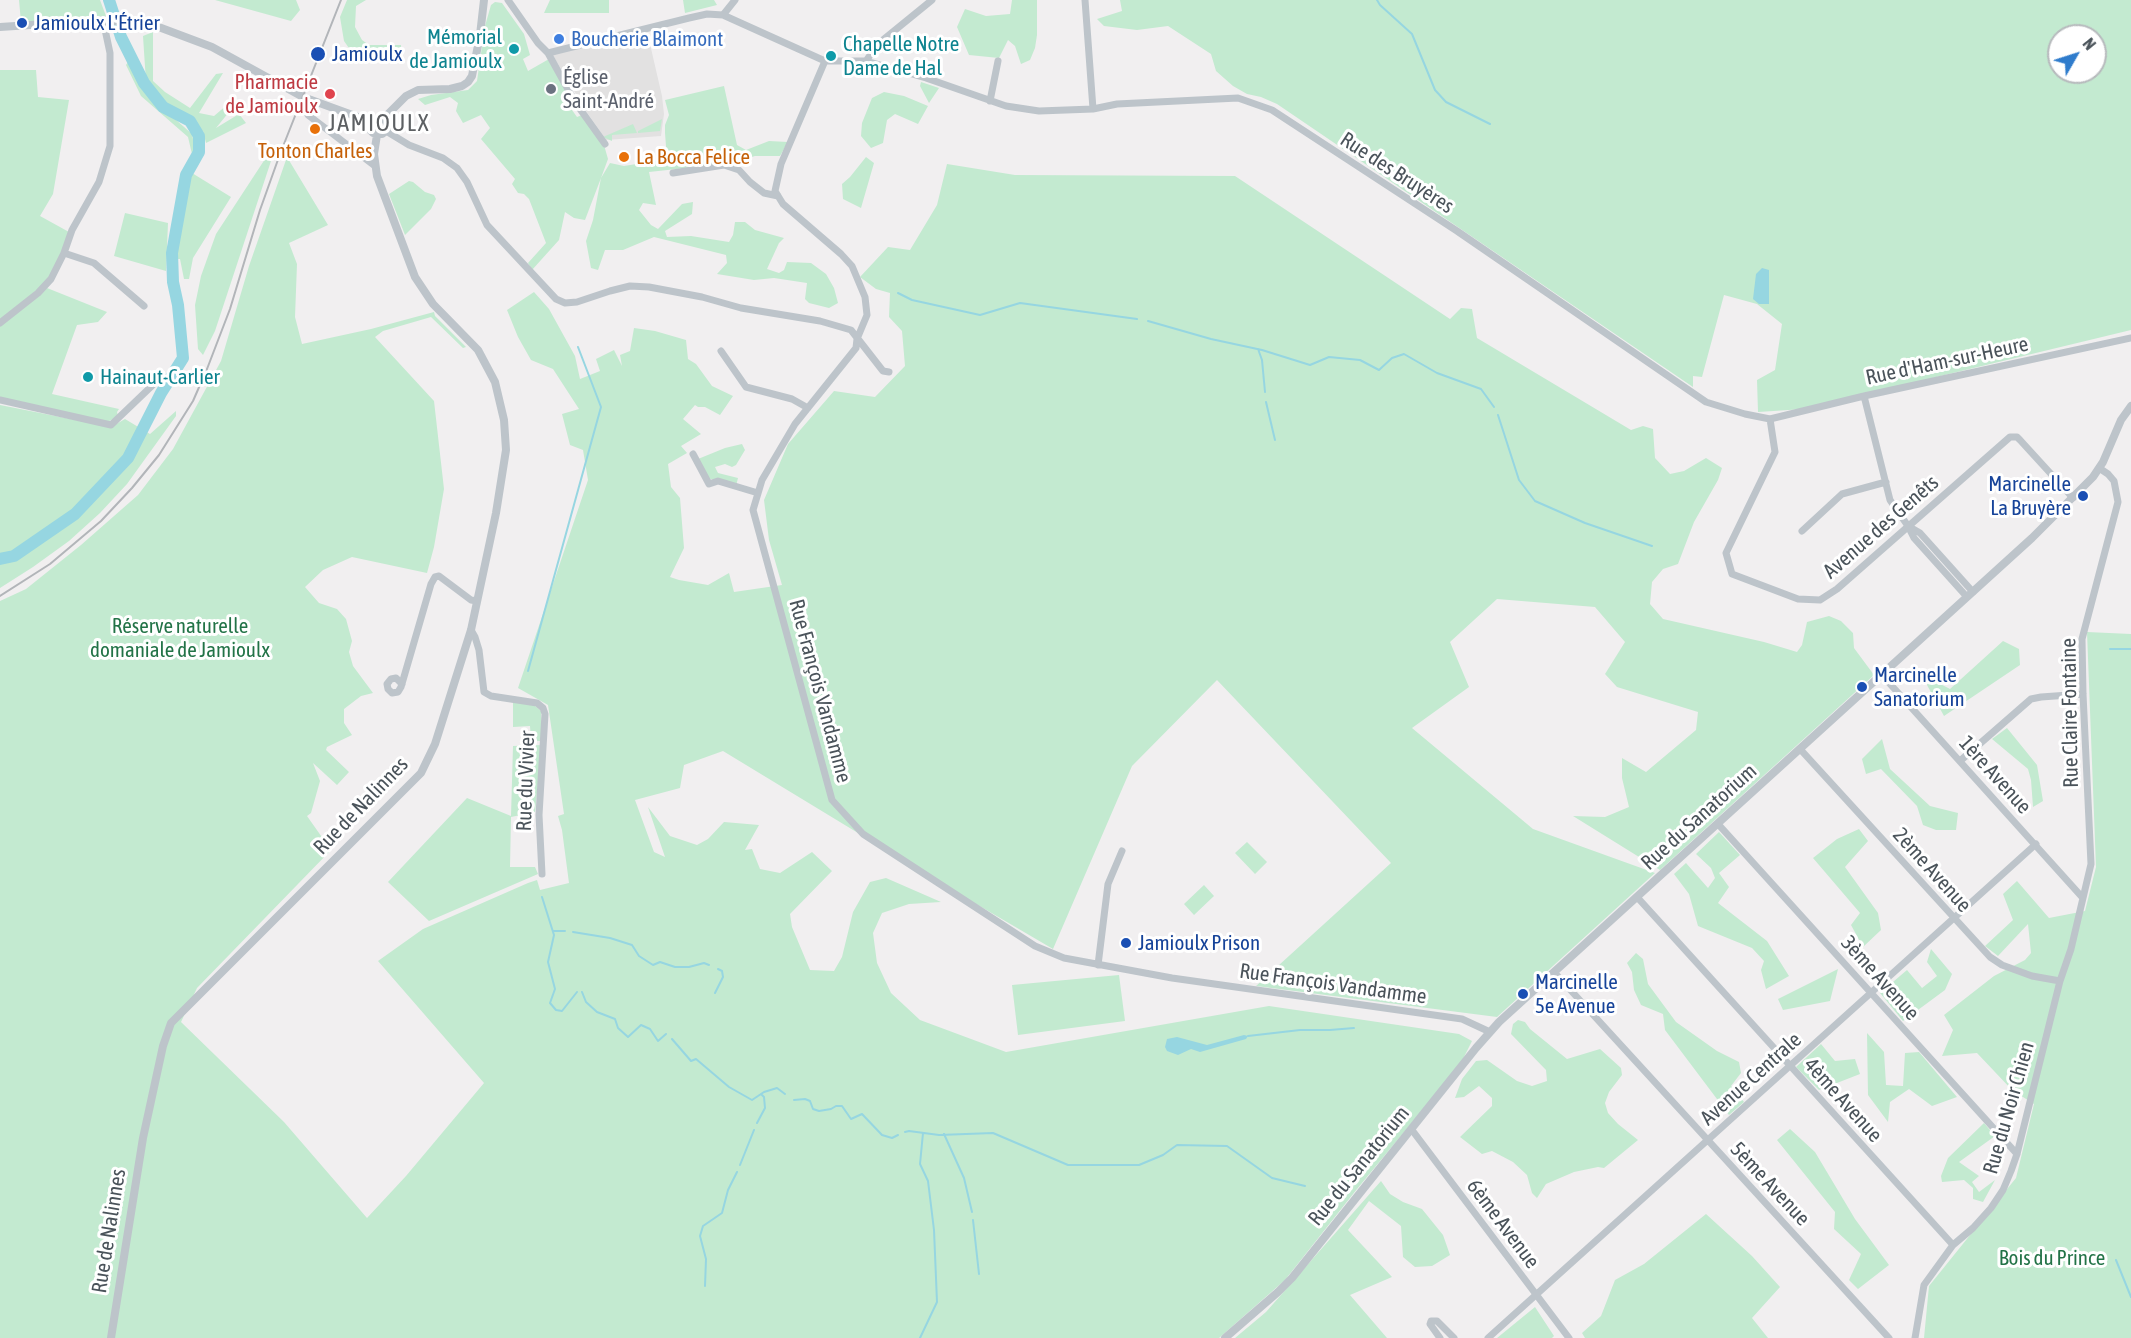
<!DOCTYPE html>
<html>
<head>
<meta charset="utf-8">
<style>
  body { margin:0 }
  #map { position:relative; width:2131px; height:1338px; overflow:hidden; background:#f1eff0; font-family:"Asap Condensed",sans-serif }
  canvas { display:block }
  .north { position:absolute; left:2047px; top:24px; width:60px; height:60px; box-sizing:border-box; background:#fff; border:2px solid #b7babd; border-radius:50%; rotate:51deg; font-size:16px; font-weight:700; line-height:24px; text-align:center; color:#4a535a }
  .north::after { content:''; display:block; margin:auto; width:21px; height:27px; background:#2f7ccc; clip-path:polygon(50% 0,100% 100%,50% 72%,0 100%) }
</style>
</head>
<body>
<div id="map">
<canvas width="2131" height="1338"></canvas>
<div class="north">N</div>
</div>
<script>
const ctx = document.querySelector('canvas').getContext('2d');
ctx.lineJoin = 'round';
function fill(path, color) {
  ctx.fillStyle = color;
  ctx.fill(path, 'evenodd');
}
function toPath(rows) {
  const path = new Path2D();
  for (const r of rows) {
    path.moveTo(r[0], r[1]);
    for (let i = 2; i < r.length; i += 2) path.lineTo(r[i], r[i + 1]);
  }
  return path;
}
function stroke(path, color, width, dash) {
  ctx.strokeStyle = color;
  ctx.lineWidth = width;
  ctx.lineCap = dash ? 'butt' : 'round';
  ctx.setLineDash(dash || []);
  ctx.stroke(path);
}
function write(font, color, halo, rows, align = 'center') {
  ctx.font = font + ' "Asap Condensed",sans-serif';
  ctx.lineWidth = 6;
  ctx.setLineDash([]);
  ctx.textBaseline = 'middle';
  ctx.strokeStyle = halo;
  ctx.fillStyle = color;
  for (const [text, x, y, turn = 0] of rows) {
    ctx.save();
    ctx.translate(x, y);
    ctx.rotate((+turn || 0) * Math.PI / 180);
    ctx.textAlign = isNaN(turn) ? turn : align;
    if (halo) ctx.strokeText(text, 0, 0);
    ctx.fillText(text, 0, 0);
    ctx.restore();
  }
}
const education = toPath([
  [647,31,662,96,664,114,661,136,606,140,586,111,552,54]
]);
const green = toPath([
  [19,0,100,0,106,16,21,22],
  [215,0,296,0,300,10,291,21],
  [347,0,366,0,356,6,355,27,362,40,369,45,401,45,401,58,358,61,344,41,340,17],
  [550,0,609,0,609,13,544,13],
  [683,0,714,0,717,5,685,13],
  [1012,0,1037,0,1037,35,1035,48,1030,60,1021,64,1015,46,1008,40,999,58,969,55,957,27,965,9,986,16,1010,14],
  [1120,0,2131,0,2131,330,1804,409,1758,412,1757,380,1775,370,1782,324,1757,304,1724,295,1702,377,1693,376,1693,387,1277,104,1261,97,1247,94,1233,86,1216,71,1211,54,1168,26,1137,30,1104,26,1097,19,1122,11],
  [2059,36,2095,36,2095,72,2059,72],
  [495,2,502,3,524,34,530,55,523,59,528,71,549,59,573,104,572,110,577,117,582,115,604,145,608,159,601,178,610,163,624,166,667,159,665,133,665,125,669,115,665,100,724,86,737,145,746,150,769,141,788,142,780,156,755,156,732,163,649,172,656,205,643,203,639,210,651,225,658,229,682,204,693,202,692,214,665,231,667,237,691,236,729,242,733,235,735,222,745,222,755,230,784,238,779,243,767,269,779,273,784,270,787,262,811,263,826,274,834,288,838,303,829,308,809,303,805,299,807,283,774,278,754,280,717,274,727,263,726,255,654,237,623,250,605,250,598,270,591,268,586,241,593,220,601,178,585,220,574,218,565,212,559,240,532,270,528,263,546,243,529,199,524,194,518,193,512,184,515,179,481,139,490,128,481,115,463,123,456,111,458,103,450,97,425,105,418,99,431,95,468,90,477,81,485,26,491,5],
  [153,32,153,81,165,92,190,108,216,74,223,73,199,113,214,116,234,99,238,101,216,128,239,114,246,123,206,143,203,131,197,137,181,114,163,103,146,82,143,36],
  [128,62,149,96,192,134,196,153,192,154,188,137,141,96,126,65],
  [0,70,36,70,38,97,69,100,53,194,40,216,69,232,51,278,0,321],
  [921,82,939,88,929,103,920,86],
  [884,92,904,96,928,106,918,124,895,114,887,120,883,143,871,148,861,136,862,123,872,98],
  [662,119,660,131,638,133,638,131],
  [633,124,637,133,612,135,612,141,603,137],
  [267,156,271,161,215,331,203,355,198,349,195,305,201,276,216,234],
  [287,157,328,225,289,243,297,264,295,317,302,344,371,329,434,312,435,316,466,347,463,348,431,317,383,331,375,337,434,401,444,489,434,547,427,573,352,557,323,570,305,587,319,603,337,609,346,619,352,641,349,652,353,666,373,693,361,696,344,709,344,723,352,735,327,747,326,750,349,772,337,785,313,763,320,781,311,813,307,816,331,850,197,988,181,1022,284,1122,367,1218,406,1176,484,1083,378,961,423,929,528,883,537,880,540,890,569,883,562,830,558,816,564,814,548,705,518,688,588,480,583,450,570,445,562,414,579,409,553,369,531,360,518,337,507,310,534,292,549,309,575,356,580,379,600,371,596,359,614,350,622,366,620,355,630,351,634,328,655,331,686,340,688,359,696,364,712,386,733,396,720,415,705,407,698,407,695,405,683,419,701,434,681,446,687,453,668,464,671,487,680,498,684,548,670,577,679,580,708,585,729,573,734,592,782,585,769,540,764,500,788,444,834,391,875,397,905,366,902,331,889,317,890,293,876,289,860,277,888,247,910,250,937,205,947,164,1015,175,1235,176,1450,319,1461,308,1472,309,1477,338,1631,430,1643,426,1653,429,1655,458,1670,474,1684,471,1706,458,1722,468,1718,480,1694,522,1678,564,1663,569,1652,582,1650,604,1663,619,1764,642,1797,652,1802,645,1807,622,1829,616,1841,621,1853,633,1854,648,1874,675,1660,870,1573,816,1605,817,1629,807,1622,778,1622,758,1646,772,1696,730,1698,712,1617,687,1605,674,1625,642,1595,607,1497,599,1450,642,1469,687,1412,728,1533,829,1655,873,1497,1017,1256,986,1391,863,1217,680,1132,766,1053,949,942,884,723,751,684,765,680,788,635,800,654,852,665,857,648,807,670,836,697,845,708,839,724,822,759,825,745,850,752,849,760,869,780,873,812,852,832,871,790,914,792,927,810,970,834,971,842,957,853,912,870,882,886,878,941,902,909,904,882,913,873,933,877,963,891,993,920,1020,1006,1052,1269,1006,1459,1034,1472,1041,1461,1063,1357,1189,1285,1280,1219,1338,0,1338,0,601,26,589,81,545,138,495,173,449,221,361,249,266],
  [866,157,874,163,861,208,843,199,842,184,850,177],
  [192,173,231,197,193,258,189,279,184,279,180,259,175,259,184,199],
  [409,181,413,182,425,192,434,195,436,199,431,209,405,235,389,194],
  [125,213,168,223,166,271,114,256],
  [47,288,107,312,98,322,77,325,52,394,119,409,117,412,118,416,106,423,0,398,0,326],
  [0,405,111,427,125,419,150,434,176,411,176,416,127,484,100,513,69,541,33,567,0,588],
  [742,444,745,450,736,465,732,467,725,464,715,467,718,473,738,478,736,486,707,478,698,459,725,448],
  [2087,632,2131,634,2131,1338,1924,1338,1929,1286,2016,1178,2034,1104,2012,1090,1977,1053,1942,1056,1953,1030,1944,1015,1994,976,2025,960,2031,953,2028,924,1998,956,1985,946,2013,920,2003,894,2017,881,2049,918,2085,911,2096,867],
  [2003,641,2019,649,2020,665,1944,716,1927,685,1929,678,1950,689],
  [513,701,534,705,541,711,542,741,531,741,530,726,513,727],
  [2007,728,2037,765,2043,801,2033,807,2031,780,2028,769,1992,739],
  [1882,739,1890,769,1930,806,1958,813,1956,830,1936,830,1923,825,1917,806,1881,769,1866,774,1862,759],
  [542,745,535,812,511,817,510,867,535,867,538,874,429,921,388,882,467,798,511,816,513,746],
  [1859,829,1868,841,1845,867,1878,913,1881,930,1863,947,1851,925,1860,913,1813,858,1837,839],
  [1719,832,1740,855,1719,873,1729,887,1718,903,1767,941,1789,976,1766,989,1761,970,1764,961,1752,948,1698,926,1689,894,1674,874,1686,863,1708,888,1715,878,1711,868,1696,854],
  [1247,842,1267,862,1255,874,1235,853],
  [1204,885,1214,896,1194,915,1184,904],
  [1931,949,1952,974,1945,990,1903,1021,1880,993,1907,970,1922,988,1937,976,1927,962],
  [1636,953,1643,959,1648,984,1676,1022,1717,1051,1739,1062,1741,1073,1731,1086,1744,1102,1729,1115,1665,1030,1663,1014,1641,1005,1634,990,1632,972,1627,963],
  [1838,969,1830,1001,1783,1010,1778,999],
  [1119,975,1125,1021,1018,1035,1012,985],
  [1518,1020,1525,1022,1530,1029,1567,1059,1600,1049,1621,1068,1622,1075,1609,1092,1605,1103,1608,1113,1618,1124,1638,1140,1604,1168,1598,1167,1574,1172,1546,1184,1537,1198,1532,1193,1527,1175,1513,1162,1492,1151,1482,1154,1460,1137,1492,1106,1492,1098,1479,1086,1464,1097,1455,1098,1462,1079,1476,1061,1487,1060,1517,1081,1532,1086,1547,1081,1546,1070,1511,1034,1513,1024],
  [1867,1033,1884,1052,1886,1085,1903,1086,1905,1053,1919,1052,1957,1097,1932,1106,1909,1089,1890,1102,1888,1122,1868,1095],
  [1821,1044,1835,1061,1855,1059,1860,1074,1819,1090,1796,1067],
  [1984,1123,1995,1136,1959,1162,1979,1176,1972,1182,1979,1192,1995,1180,1983,1202,1973,1199,1973,1188,1964,1180,1942,1182,1941,1176,1948,1158],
  [1790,1129,1815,1152,1855,1219,1889,1265,1858,1289,1849,1280,1861,1254,1834,1229,1835,1212,1777,1140],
  [1381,1181,1390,1194,1403,1202,1422,1209,1443,1235,1450,1255,1432,1266,1415,1267,1403,1257,1401,1226,1369,1201,1348,1230,1392,1277,1350,1295,1387,1338,1235,1338,1266,1312],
  [1706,1214,1752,1256,1780,1287,1752,1318,1768,1338,1585,1338,1582,1333,1601,1316,1615,1280,1644,1264],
  [1535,1307,1554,1336,1552,1338,1497,1338]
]);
const water = toPath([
  [1762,268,1769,270,1769,304,1759,304,1753,299,1756,274],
  [1244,1035,1248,1036,1246,1039,1200,1052,1191,1049,1178,1055,1167,1051,1165,1047,1167,1039,1177,1037,1207,1045]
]);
const stream = toPath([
  [1377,0,1380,5,1412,34,1435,90,1446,102,1490,124],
  [898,293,912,300,980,315,1020,303,1137,319],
  [1148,321,1211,339,1262,350,1310,365,1329,357,1360,360,1379,370,1392,358,1404,354,1437,373,1481,389,1494,407],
  [1258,349,1262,360,1265,392],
  [1266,402,1275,440],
  [1498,415,1519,480,1535,501,1585,523,1652,546],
  [2110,649,2131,649],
  [528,671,601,407,578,347],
  [542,897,554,935,548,962,555,989,550,1003,556,1010,562,1011,577,992],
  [553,931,565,931],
  [573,932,610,938,632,945,639,956,653,965,660,962,675,967,689,967,704,963,709,965],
  [582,992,586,1002,597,1012,615,1019,618,1028,628,1037,641,1025,650,1029,658,1041,666,1034],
  [715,993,723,977,722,971,718,969],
  [1248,1036,1300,1030,1330,1030,1354,1028],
  [672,1039,691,1061,696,1059,729,1087,752,1100,764,1092,777,1088,785,1094],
  [794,1100,805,1099,810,1101,813,1109,819,1111,831,1109,836,1106,842,1106,851,1119,862,1114,882,1135,892,1138,898,1135],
  [757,1123,765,1108,764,1097,761,1094],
  [905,1132,909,1131,939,1135,993,1133,1068,1165,1139,1165,1163,1155,1177,1145,1227,1146,1272,1178,1305,1186],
  [944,1134,964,1178,972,1212],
  [740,1165,754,1130],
  [973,1220,979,1274],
  [2116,1260,2131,1297],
  [705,1286,706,1259,700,1236,703,1226,722,1213,728,1190,737,1172],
  [920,1338,937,1302,934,1230,928,1181,920,1164,923,1133]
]);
const river = toPath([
  [0,559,14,556,75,514,128,458,161,393,183,358,178,305,173,282,172,253,186,175,199,152,199,136,190,121,163,107,144,83,121,37,109,0]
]);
const minor = toPath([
  [508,0,538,43,548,53,689,18,707,14,723,15,825,61,866,61,926,78,1006,106,1039,111,1093,109,1117,104,1238,98,1272,110,1457,231,1706,402,1745,414,1770,419,1864,396,2131,338],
  [1085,0,1093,109],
  [723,15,735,0],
  [103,20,110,53,110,146,99,182,72,230,64,253,94,263,144,306],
  [548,53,575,102,605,144],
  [825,61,781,164,775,191,783,204,841,254,852,266,865,297,867,315,857,339,856,348,795,424,762,480,753,510,832,800,863,834,1035,946,1064,958,1172,978,1462,1019,1490,1032],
  [866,61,878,44,932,0],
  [311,100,306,110,308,115,375,166],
  [990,101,998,61],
  [386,131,409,145,443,158,457,168,467,182,487,225,556,299,565,303,577,302,610,291,630,286,649,287,702,297,741,308,820,321,851,330,883,371,889,372],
  [673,173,724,165,739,170,750,182,764,193,778,196],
  [0,323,38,293,51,279,64,253],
  [721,351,746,387,792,399,808,408],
  [1864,396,1890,500,1908,526,1914,538,1967,597],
  [0,400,111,425,158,380],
  [1770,419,1775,452,1726,553,1732,574,1798,599,1820,600,1837,589,2010,437,2017,437,2020,440,2073,498],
  [693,454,709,484,718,481,758,493],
  [1908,526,1920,533,1973,592],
  [1802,531,1842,494,1886,482],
  [471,630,475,637,479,650,484,692,491,696,537,703,543,708,545,714,539,815,542,874],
  [1882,675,2082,897],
  [402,684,396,678,391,679,387,684,388,689,392,693,398,692,401,687,431,584,435,577,439,576,471,600,477,601],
  [1800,749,1990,957,2002,965,2032,976,2060,981],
  [1960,761,2031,699,2041,697,2083,694],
  [1718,824,2017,1154],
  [1637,897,1953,1245],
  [1098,965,1108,884,1122,851],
  [1554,972,1889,1338],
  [1412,1130,1569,1338],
  [1440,1338,1430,1324,1431,1321,1437,1321,1454,1338],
  [1488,1338,2036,844],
  [1915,1338,1924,1285,1953,1245,1973,1228,1991,1208,2003,1190,2011,1171,2017,1154,2060,981,2071,949,2091,864,2083,694,2082,639,2118,502,2114,481,2108,474,2099,468]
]);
const tertiary = toPath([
  [0,27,106,20,156,26,212,47,303,97,369,121],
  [384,118,406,96,418,90,450,89,462,86,468,82,472,76,480,35,484,0],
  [369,121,369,129,373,133,382,134,386,131,388,125,384,118],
  [111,1338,143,1138,163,1046,171,1023,421,773,435,744,471,630,496,513,506,450,504,420,495,382,478,350,433,304,415,277,377,176,374,154,377,135],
  [1225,1338,1278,1292,1292,1278,1476,1048,1499,1022,2032,538,2093,477,2103,462,2121,420,2131,406]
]);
const rail = toPath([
  [0,596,50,564,101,521,132,488,159,455,193,401,207,369,230,309,260,210,280,154,341,0]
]);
const markers = [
  [22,23,6,"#1a4fb4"],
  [559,39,6,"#3f7fe0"],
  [514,49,6,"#0f9aa8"],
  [318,54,8,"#1a4fb4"],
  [831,56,6,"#0f9aa8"],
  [551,89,6,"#6b7280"],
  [330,94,6,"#e0444e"],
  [315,129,6,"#e8710a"],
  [624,157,6,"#e8710a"],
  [88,377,6,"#0f9aa8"],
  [2083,496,6,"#1a4fb4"],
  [1862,687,6,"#1a4fb4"],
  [1126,943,6,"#1a4fb4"],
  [1523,994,6,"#1a4fb4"]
];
const transitNames = [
  ["Jamioulx L'Étrier",34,23],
  ["Jamioulx",332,54],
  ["Marcinelle",2071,484,"right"],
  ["La Bruyère",2071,508,"right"],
  ["Marcinelle",1874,675],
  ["Sanatorium",1874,699],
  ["Jamioulx Prison",1138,943],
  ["Marcinelle",1535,982],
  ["5e Avenue",1535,1006]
];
const cultureNames = [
  ["Mémorial",502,37,"right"],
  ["de Jamioulx",502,61,"right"],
  ["Chapelle Notre",843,44],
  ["Dame de Hal",843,68],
  ["Hainaut-Carlier",100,377]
];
const shopNames = [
  ["Boucherie Blaimont",571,39]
];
const worshipNames = [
  ["Église",563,77],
  ["Saint-André",563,101]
];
const healthNames = [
  ["Pharmacie",318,82],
  ["de Jamioulx",318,106]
];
const foodNames = [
  ["Tonton Charles",315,151],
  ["La Bocca Felice",636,157,"left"]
];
const streetNames = [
  ["Rue des Bruyères",1397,173,33],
  ["Rue d'Ham-sur-Heure",1947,361,-12],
  ["Avenue des Genêts",1881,527,-41],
  ["Rue François Vandamme",820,691,75],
  ["Rue Claire Fontaine",2070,713,-91],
  ["1ère Avenue",1995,775,48],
  ["Rue du Vivier",526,781,-88],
  ["Rue de Nalinnes",361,806,-46],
  ["Rue du Sanatorium",1699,817,-42],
  ["2ème Avenue",1932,870,48],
  ["3ème Avenue",1880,978,48],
  ["Rue François Vandamme",1333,984,8],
  ["Avenue Centrale",1751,1079,-42],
  ["4ème Avenue",1843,1100,48],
  ["Rue du Noir Chien",2009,1108,-74],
  ["Rue du Sanatorium",1359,1166,-51],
  ["5ème Avenue",1770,1184,47],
  ["6ème Avenue",1503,1224,53],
  ["Rue de Nalinnes",109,1231,-81]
];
const parkNames = [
  ["Réserve naturelle",180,626],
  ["domaniale de Jamioulx",180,650],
  ["Bois du Prince",2052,1258]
];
const quarterNames = [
  ["JAMIOULX",379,123]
];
fill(education, '#e2e1e1');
fill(green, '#c3ead0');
fill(water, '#96d6e1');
stroke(stream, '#96d6e1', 2);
stroke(river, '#96d6e1', 12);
stroke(minor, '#bdc4ca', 7);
stroke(tertiary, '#bdc4ca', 8);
stroke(rail, '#b2b5b9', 2);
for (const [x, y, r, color] of markers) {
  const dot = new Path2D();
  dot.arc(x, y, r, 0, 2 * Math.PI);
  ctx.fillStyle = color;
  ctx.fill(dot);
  stroke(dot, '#fff', 2);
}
write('21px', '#164399', '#fff', transitNames, 'left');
write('21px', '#0d838f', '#fff', cultureNames, 'left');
write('21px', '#366cbe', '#fff', shopNames, 'left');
write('21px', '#5b616d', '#fff', worshipNames, 'left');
write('21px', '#be3a42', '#fff', healthNames, 'right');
write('21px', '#c56008', '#fff', foodNames);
write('21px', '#4a535a', '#fff', streetNames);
write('21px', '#227347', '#fff', parkNames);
ctx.letterSpacing = '1.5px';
write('24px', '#5d6063', '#fff', quarterNames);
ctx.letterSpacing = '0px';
</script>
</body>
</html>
